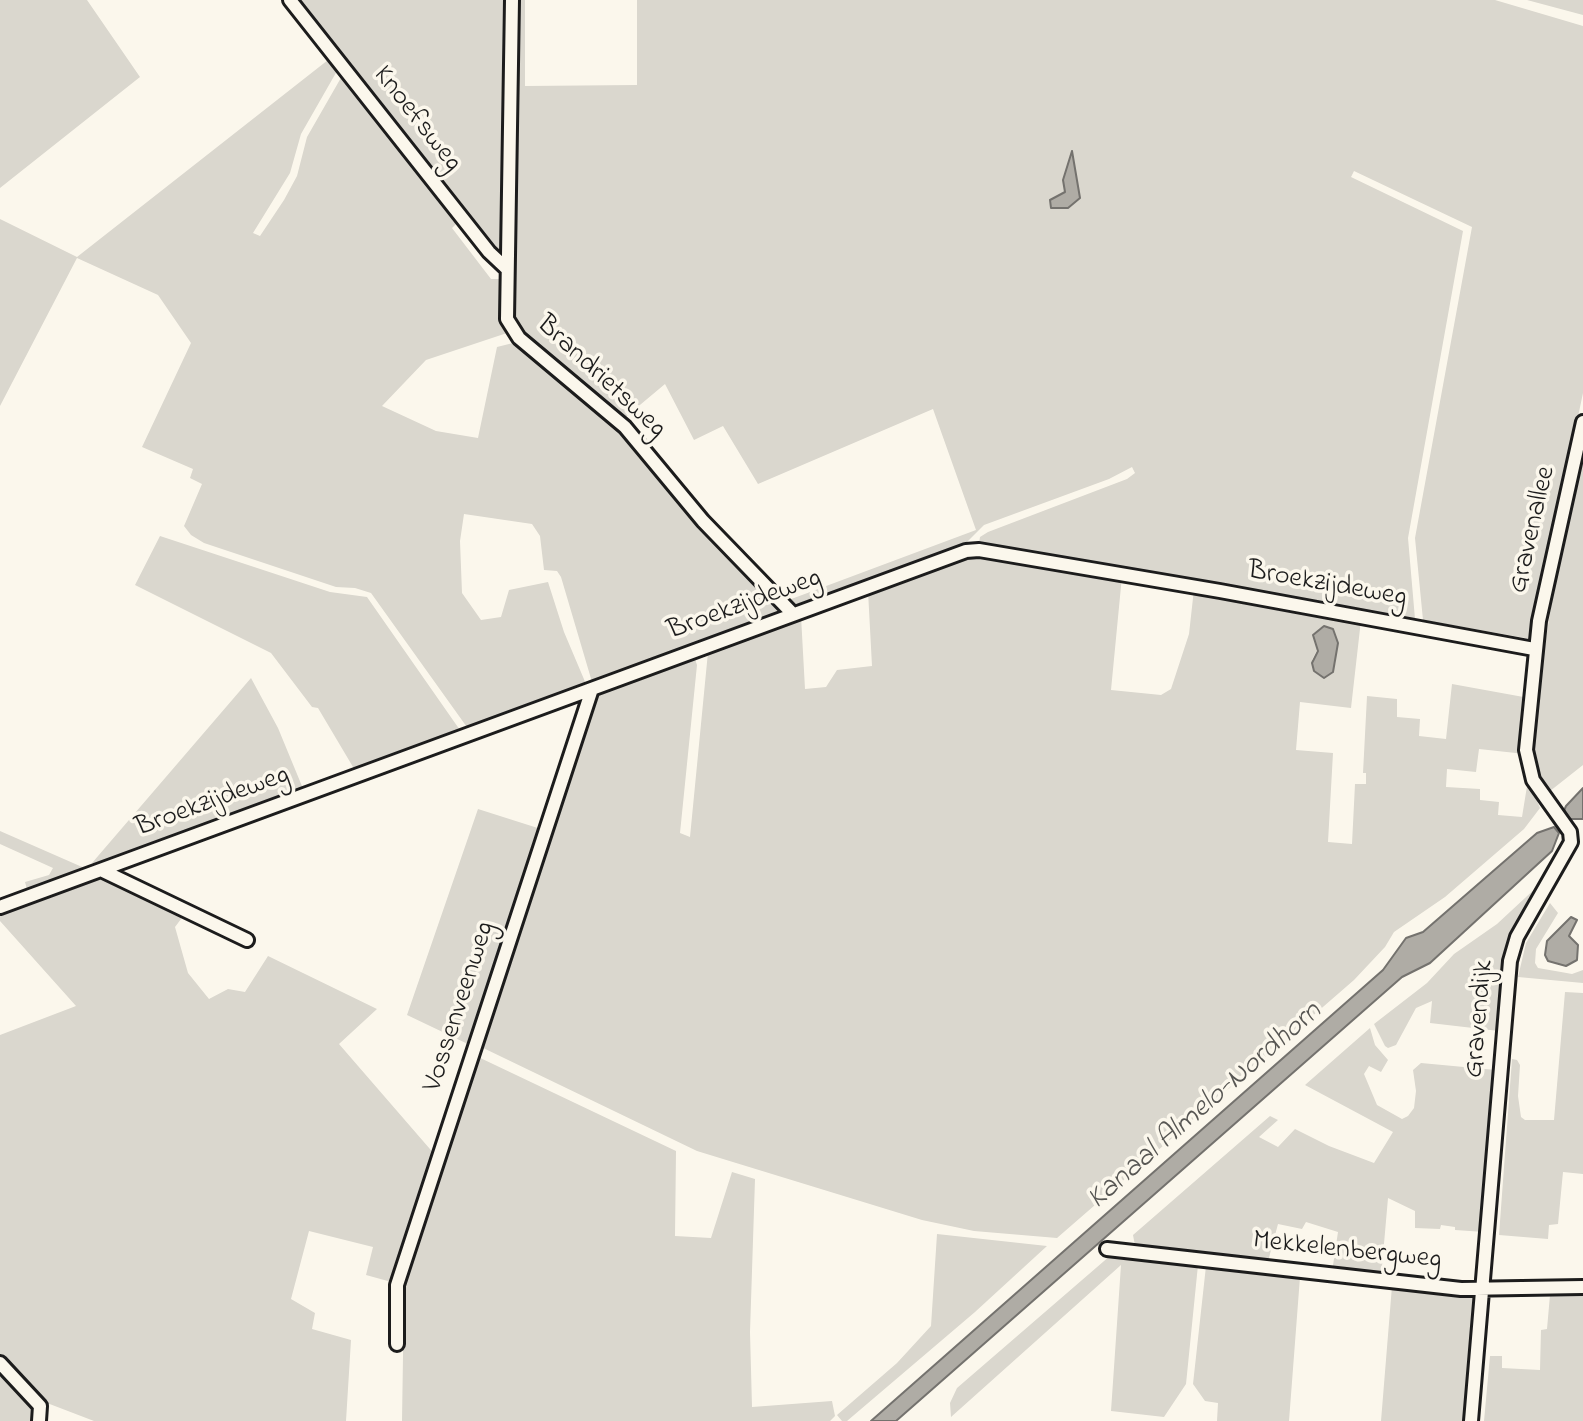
<!DOCTYPE html>
<html>
<head>
<meta charset="utf-8">
<style>
  body { margin:0 }
  canvas { display:block; background:#fbf7ec }
</style>
</head>
<body>
<canvas width="1583" height="1421"></canvas>
<script>
const ctx = document.querySelector('canvas').getContext('2d');
ctx.lineJoin = 'round';
function fill(path, color) {
  ctx.fillStyle = color;
  ctx.fill(path, 'evenodd');
}
function toPath(rows) {
  const path = new Path2D();
  for (const r of rows) {
    path.moveTo(r[0], r[1]);
    for (let i = 2; i < r.length; i += 2) path.lineTo(r[i], r[i + 1]);
  }
  return path;
}
function stroke(path, color, width, dash) {
  ctx.strokeStyle = color;
  ctx.lineWidth = width;
  ctx.lineCap = dash ? 'butt' : 'round';
  ctx.setLineDash(dash || []);
  ctx.stroke(path);
}
function write(font, color, halo, rows, align = 'center') {
  ctx.font = font + ' "Indie Flower",sans-serif';
  ctx.lineWidth = 7;
  ctx.setLineDash([]);
  ctx.textBaseline = 'middle';
  ctx.strokeStyle = halo;
  ctx.fillStyle = color;
  for (const [text, x, y, turn = 0] of rows) {
    ctx.save();
    ctx.translate(x, y);
    ctx.rotate((+turn || 0) * Math.PI / 180);
    ctx.textAlign = isNaN(turn) ? turn : align;
    if (halo) ctx.strokeText(text, 0, 0);
    ctx.fillText(text, 0, 0);
    ctx.restore();
  }
}
const green = toPath([
  [0,0,87,0,140,77,0,188],
  [293,0,503,0,500,258],
  [515,0,525,0,525,86,637,85,637,0,1495,0,1583,26,1583,393,1531,639,1423,620,1415,538,1472,227,1354,171,1351,177,1463,231,1408,538,1415,619,979,543,980,537,988,532,1127,479,1135,473,1132,467,1109,479,984,525,967,542,792,606,786,601,976,530,933,409,758,484,723,426,694,440,665,384,622,420,513,329],
  [1526,0,1583,0,1583,15,1527,0],
  [328,60,337,71,301,134,290,173,253,233,260,236,284,200,297,176,307,137,342,76,458,222,452,228,491,279,501,279,501,323,507,333,426,360,382,406,436,431,478,438,497,347,513,343,514,340,632,441,671,493,778,604,780,613,592,682,561,577,557,571,544,570,540,536,532,524,464,514,460,541,462,593,481,620,501,617,509,590,548,582,564,632,586,684,586,689,469,730,371,593,355,588,336,587,204,543,191,535,184,526,202,484,190,478,193,469,142,447,191,343,158,295,77,258,0,406,0,219,77,257],
  [1583,460,1583,765,1545,795,1533,755,1534,716,1552,600],
  [160,536,330,592,367,597,462,733,356,772,318,708,312,707,271,653,135,585],
  [996,553,1122,576,1111,690,1161,695,1171,689,1189,634,1194,589,1361,620,1351,708,1300,702,1296,750,1333,753,1328,842,1352,844,1355,784,1366,784,1366,773,1363,773,1367,696,1397,699,1397,717,1420,719,1419,736,1446,739,1452,684,1529,698,1525,754,1479,749,1476,772,1447,769,1446,787,1480,789,1480,800,1499,802,1498,815,1522,817,1528,780,1540,808,1524,829,1445,897,1394,932,1385,947,1354,980,1057,1238,974,1231,922,1220,697,1151,477,1045,530,900,597,694,692,657,695,659,697,665,680,833,690,837,708,652,801,616,805,689,826,687,837,670,872,666,868,591,960,556],
  [1337,641,1335,665,1312,660,1317,650],
  [251,678,278,728,304,791,103,866,92,863],
  [478,809,544,830,472,1046,407,1015],
  [0,831,89,870,28,893,25,882,49,875,53,868,0,844],
  [1553,872,1510,949,1499,1031,1430,1023,1432,1001,1416,1008,1396,1045,1388,1048,1385,1046,1374,1024,1427,983,1454,954,1497,924],
  [99,875,184,915,175,927,188,973,209,999,228,989,245,992,268,956,377,1009,339,1044,436,1156,395,1283,366,1275,373,1247,309,1231,291,1299,315,1313,312,1329,351,1340,346,1421,94,1421,47,1403,0,1358,0,1035,76,1006,0,921,0,912],
  [1550,903,1558,913,1536,949,1535,963,1538,968,1561,972,1572,974,1583,970,1583,983,1518,977,1526,943],
  [1565,992,1583,993,1583,1174,1563,1172,1558,1224,1549,1225,1548,1239,1499,1235,1512,1059,1517,1060,1520,1065,1518,1096,1521,1117,1525,1120,1554,1120],
  [1370,1028,1375,1045,1388,1060,1381,1072,1369,1066,1364,1074,1377,1105,1402,1119,1408,1116,1414,1108,1416,1091,1413,1070,1421,1063,1496,1070,1484,1232,1455,1230,1455,1227,1441,1225,1440,1229,1415,1228,1415,1211,1388,1198,1381,1278,1332,1272,1338,1232,1306,1222,1302,1229,1278,1224,1267,1265,1136,1251,1133,1235,1270,1116,1278,1120,1259,1137,1278,1147,1295,1129,1329,1146,1374,1163,1393,1132,1305,1085],
  [474,1055,676,1151,675,1236,711,1238,732,1172,755,1179,750,1332,752,1407,832,1401,835,1416,830,1421,402,1421,404,1291],
  [937,1234,1047,1246,975,1312,847,1421,842,1421,837,1415,897,1363,931,1326],
  [1111,1255,1198,1265,1186,1384,1164,1417,1111,1411,1121,1265,951,1417,950,1403,957,1388],
  [1206,1266,1300,1277,1289,1421,1217,1421,1218,1403,1205,1401,1193,1384],
  [1392,1286,1478,1293,1471,1421,1381,1421],
  [1583,1293,1583,1421,1484,1421,1490,1356,1502,1356,1502,1368,1540,1370,1541,1330,1547,1329,1550,1295],
  [0,1374,32,1404,35,1421,0,1421]
]);
const water = toPath([
  [1072,151,1080,198,1068,208,1051,208,1050,200,1065,192,1063,180,1072,151],
  [1324,626,1333,629,1338,643,1333,672,1324,678,1314,671,1312,663,1318,651,1313,635,1324,626],
  [1583,788,1583,819,1569,819,1563,813,1566,806,1583,788],
  [1554,827,1559,833,1552,851,1430,963,1402,977,896,1421,871,1421,1383,970,1406,938,1423,932,1537,833,1554,827],
  [1571,917,1577,920,1569,936,1578,945,1577,960,1566,966,1548,961,1545,955,1547,941,1571,917]
]);
const minor = toPath([
  [290,0,489,252,507,269],
  [512,0,507,319,519,338,625,427,703,521,792,613],
  [101,870,247,940],
  [0,907,966,551,979,550,1220,591,1534,649],
  [1107,1249,1461,1289,1583,1287],
  [397,1344,397,1285,592,689],
  [0,1363,40,1406,39,1421],
  [1471,1421,1510,961,1517,937,1571,842,1570,832,1533,780,1526,750,1539,621,1583,422]
]);
const streetNames = [
  ["Knoefsweg",416,120,52],
  ["Brandrietsweg",600,378,43],
  ["Gravenallee",1534,530,-77],
  ["Broekzijdeweg",1327,586,10],
  ["Broekzijdeweg",745,606,-20],
  ["Broekzijdeweg",213,803,-20],
  ["Vossenveenweg",461,1007,-72],
  ["Gravendijk",1481,1019,-85],
  ["Mekkelenbergweg",1347,1252,6]
];
const waterNames = [
  ["Kanaal Almelo-Nordhorn",1206,1107,-41]
];
fill(green, '#dad7ce');
fill(water, '#afaca5');
stroke(water, '#74726e', 2);
stroke(minor, '#1c1c1c', 18);
stroke(minor, '#fbf7ec', 12);
write('28px', '#1c1c1c', '#fbf7ec', streetNames);
write('italic 30px', '#575653', '#fbf7ec', waterNames);
</script>
</body>
</html>
